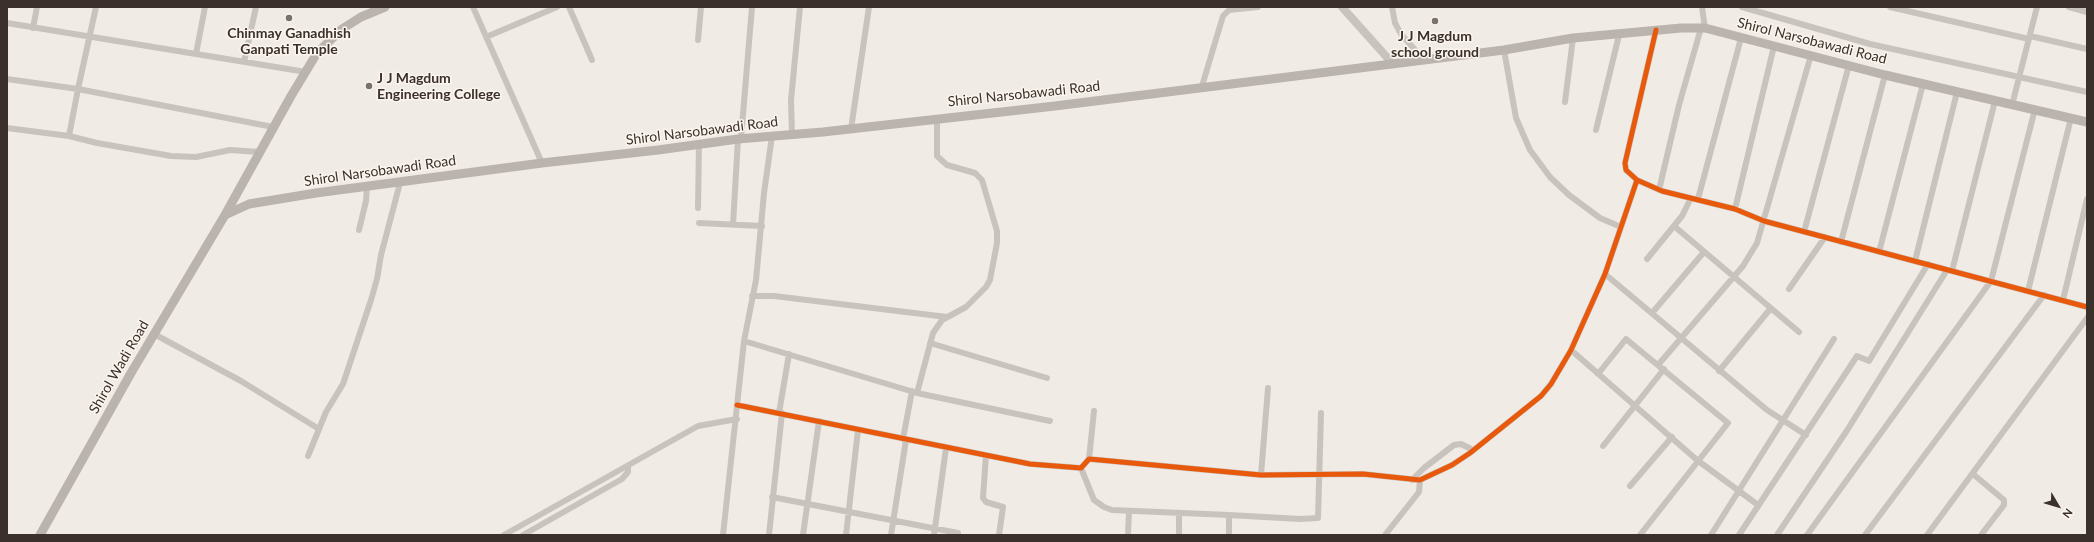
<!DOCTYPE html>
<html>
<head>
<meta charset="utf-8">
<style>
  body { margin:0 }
  #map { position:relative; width:2094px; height:542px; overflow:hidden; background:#f0ebe5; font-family:Lato,sans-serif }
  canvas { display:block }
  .frame { position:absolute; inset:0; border:8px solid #3b302b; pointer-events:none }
  .north { position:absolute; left:2038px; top:486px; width:40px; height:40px; -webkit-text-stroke:3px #fbf5ee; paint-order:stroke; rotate:128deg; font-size:11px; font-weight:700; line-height:16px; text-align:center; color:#3b302b }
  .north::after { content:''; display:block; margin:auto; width:14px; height:18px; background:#3b302b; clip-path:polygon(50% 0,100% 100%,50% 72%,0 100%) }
</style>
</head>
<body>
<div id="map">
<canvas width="2094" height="542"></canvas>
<div class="frame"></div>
<div class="north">N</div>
</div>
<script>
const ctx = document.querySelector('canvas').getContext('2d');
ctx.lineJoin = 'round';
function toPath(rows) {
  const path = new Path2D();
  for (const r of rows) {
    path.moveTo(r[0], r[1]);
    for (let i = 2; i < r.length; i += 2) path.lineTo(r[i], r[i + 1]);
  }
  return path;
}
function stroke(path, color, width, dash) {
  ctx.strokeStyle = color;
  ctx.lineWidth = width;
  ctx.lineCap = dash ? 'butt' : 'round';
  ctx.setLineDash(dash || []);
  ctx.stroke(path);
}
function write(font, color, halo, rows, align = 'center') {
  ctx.font = font + ' Lato,sans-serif';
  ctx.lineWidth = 3;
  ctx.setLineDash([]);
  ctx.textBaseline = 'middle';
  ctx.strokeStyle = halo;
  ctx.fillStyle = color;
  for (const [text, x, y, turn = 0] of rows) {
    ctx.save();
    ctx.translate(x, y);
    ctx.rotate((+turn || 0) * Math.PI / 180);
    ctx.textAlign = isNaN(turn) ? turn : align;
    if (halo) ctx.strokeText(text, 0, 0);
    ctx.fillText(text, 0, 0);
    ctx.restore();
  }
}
const minor = toPath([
  [473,7,542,163],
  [569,7,592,60],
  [1392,7,1395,23,1401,34,1424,60],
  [1702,7,1705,28],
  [1742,7,1870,44,2087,92],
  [1890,7,2029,39],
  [2069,7,2087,12],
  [7,23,306,72],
  [33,28,37,7],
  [1656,30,1625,163,1626,170,1637,180,1662,191,1735,209,1764,221,2087,307],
  [2030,36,2087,49],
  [486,37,557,7],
  [698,40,701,7],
  [1504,50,1516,118,1530,150,1550,177,1569,195,1600,218,1621,227],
  [196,54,205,7],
  [244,62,256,7],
  [7,79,78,89,96,7],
  [1202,86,1223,16,1229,10,1258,7],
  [1565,102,1573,38],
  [2012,105,2037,7],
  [7,128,69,136,97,143,171,156,196,157,230,150,260,152],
  [851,129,869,7],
  [1596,130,1619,35],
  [792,134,791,100,800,7],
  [69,136,78,89,273,127],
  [741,138,752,7],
  [1659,190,1679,105,1701,28],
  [1698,199,1741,38],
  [698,208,699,144],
  [1735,209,1774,46],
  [699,223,762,226],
  [733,225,738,139],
  [1674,226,1799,332],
  [359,230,366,201,367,186],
  [1804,232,1849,65],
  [1841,242,1885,75],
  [1879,252,1923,84],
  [1647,259,1682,216,1691,198],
  [1915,261,1957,92],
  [1952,271,1995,101],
  [1605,274,1767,410,1806,435],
  [1789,289,1825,237],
  [2028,291,2071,118],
  [752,296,774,296,947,317],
  [2063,300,2087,199],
  [1652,313,1704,252],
  [154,334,241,381,319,429],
  [744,341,917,393,1050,421],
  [930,343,1047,378],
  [1571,350,1697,460,1758,505],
  [1658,365,1743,266,1757,243,1811,55],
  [1719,371,1771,308],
  [1598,374,1626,339,1728,423,1640,535],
  [917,393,933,333,942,320,966,307,986,287,990,280,997,243,997,231,982,180,975,173,947,165,937,156,937,118],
  [737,405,1030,464,1081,468,1089,459,1261,475,1363,474,1420,480,1452,465,1470,453,1541,396,1551,384,1571,350,1605,274,1637,180],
  [779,413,789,354],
  [903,439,912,391],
  [1603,446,1664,369],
  [986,455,983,498,986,502,1003,507,999,535],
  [308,456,326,412,343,384,371,300,377,279,381,255,400,183],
  [1089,459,1094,411],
  [1081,468,1094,500,1104,507,1112,510,1229,515],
  [1973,474,2004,500,2004,505,1981,535],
  [1261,475,1268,388],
  [1412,480,1424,468,1454,445,1461,444,1473,450],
  [1630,486,1672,437],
  [772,497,958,533],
  [1179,513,1179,535],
  [504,535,698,426,737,419],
  [523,535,622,479,628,472,628,466],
  [723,535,744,341,756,280,764,193,772,136],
  [769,535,782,413],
  [803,535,819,421],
  [846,535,858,430],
  [891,535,906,440],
  [934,535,946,448],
  [1128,535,1129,511],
  [1229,535,1229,515,1300,519,1318,518,1321,413],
  [1385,535,1419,492,1420,480],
  [1711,535,1834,339],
  [1739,535,1857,356,1869,361,1928,264],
  [1777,535,1846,432,1947,270],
  [1807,535,1991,281,2035,109],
  [1865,535,2044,295],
  [1927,535,2087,318]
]);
const tertiary = toPath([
  [1342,7,1393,64]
]);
const secondary = toPath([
  [225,215,249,204,316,193,542,163,658,150,738,139,823,132,1055,106,1504,50,1573,38,1681,28,1705,28,1885,75,2087,122],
  [40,535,131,373,225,215,291,96,317,53,342,29,361,17,385,7]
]);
const cycleway = toPath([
  [1656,30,1625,163,1626,170,1637,180,1662,191,1735,209,1764,221,2087,307],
  [737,405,1030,464,1081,468,1089,459,1261,475,1363,474,1420,480,1452,465,1470,453,1541,396,1551,384,1571,350,1605,274,1637,180]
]);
const markers = [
  [289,18,4,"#7a716c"],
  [1435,21,4,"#7a716c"],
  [369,86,4,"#7a716c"]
];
const poiNames = [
  ["Chinmay Ganadhish",289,33],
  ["Ganpati Temple",289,49],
  ["J J Magdum",1435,36],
  ["school ground",1435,52],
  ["J J Magdum",377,78,"left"],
  ["Engineering College",377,94,"left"]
];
const streetNames = [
  ["Shirol Narsobawadi Road",1812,41,14],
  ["Shirol Narsobawadi Road",1024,94,-6],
  ["Shirol Narsobawadi Road",702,131,-7],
  ["Shirol Narsobawadi Road",380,171,-8],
  ["Shirol Wadi Road",119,367,-60]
];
stroke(minor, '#c9c3be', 6);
stroke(tertiary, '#c9c3be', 8);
stroke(secondary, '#bab3ae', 9);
stroke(cycleway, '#e8590c', 5);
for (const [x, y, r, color] of markers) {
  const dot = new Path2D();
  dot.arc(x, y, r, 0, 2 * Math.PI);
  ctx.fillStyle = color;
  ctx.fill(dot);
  stroke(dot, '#fbf5ee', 1.5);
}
write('bold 14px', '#3b302b', '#fbf5ee', poiNames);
write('14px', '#3b302b', '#fbf5ee', streetNames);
</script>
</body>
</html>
